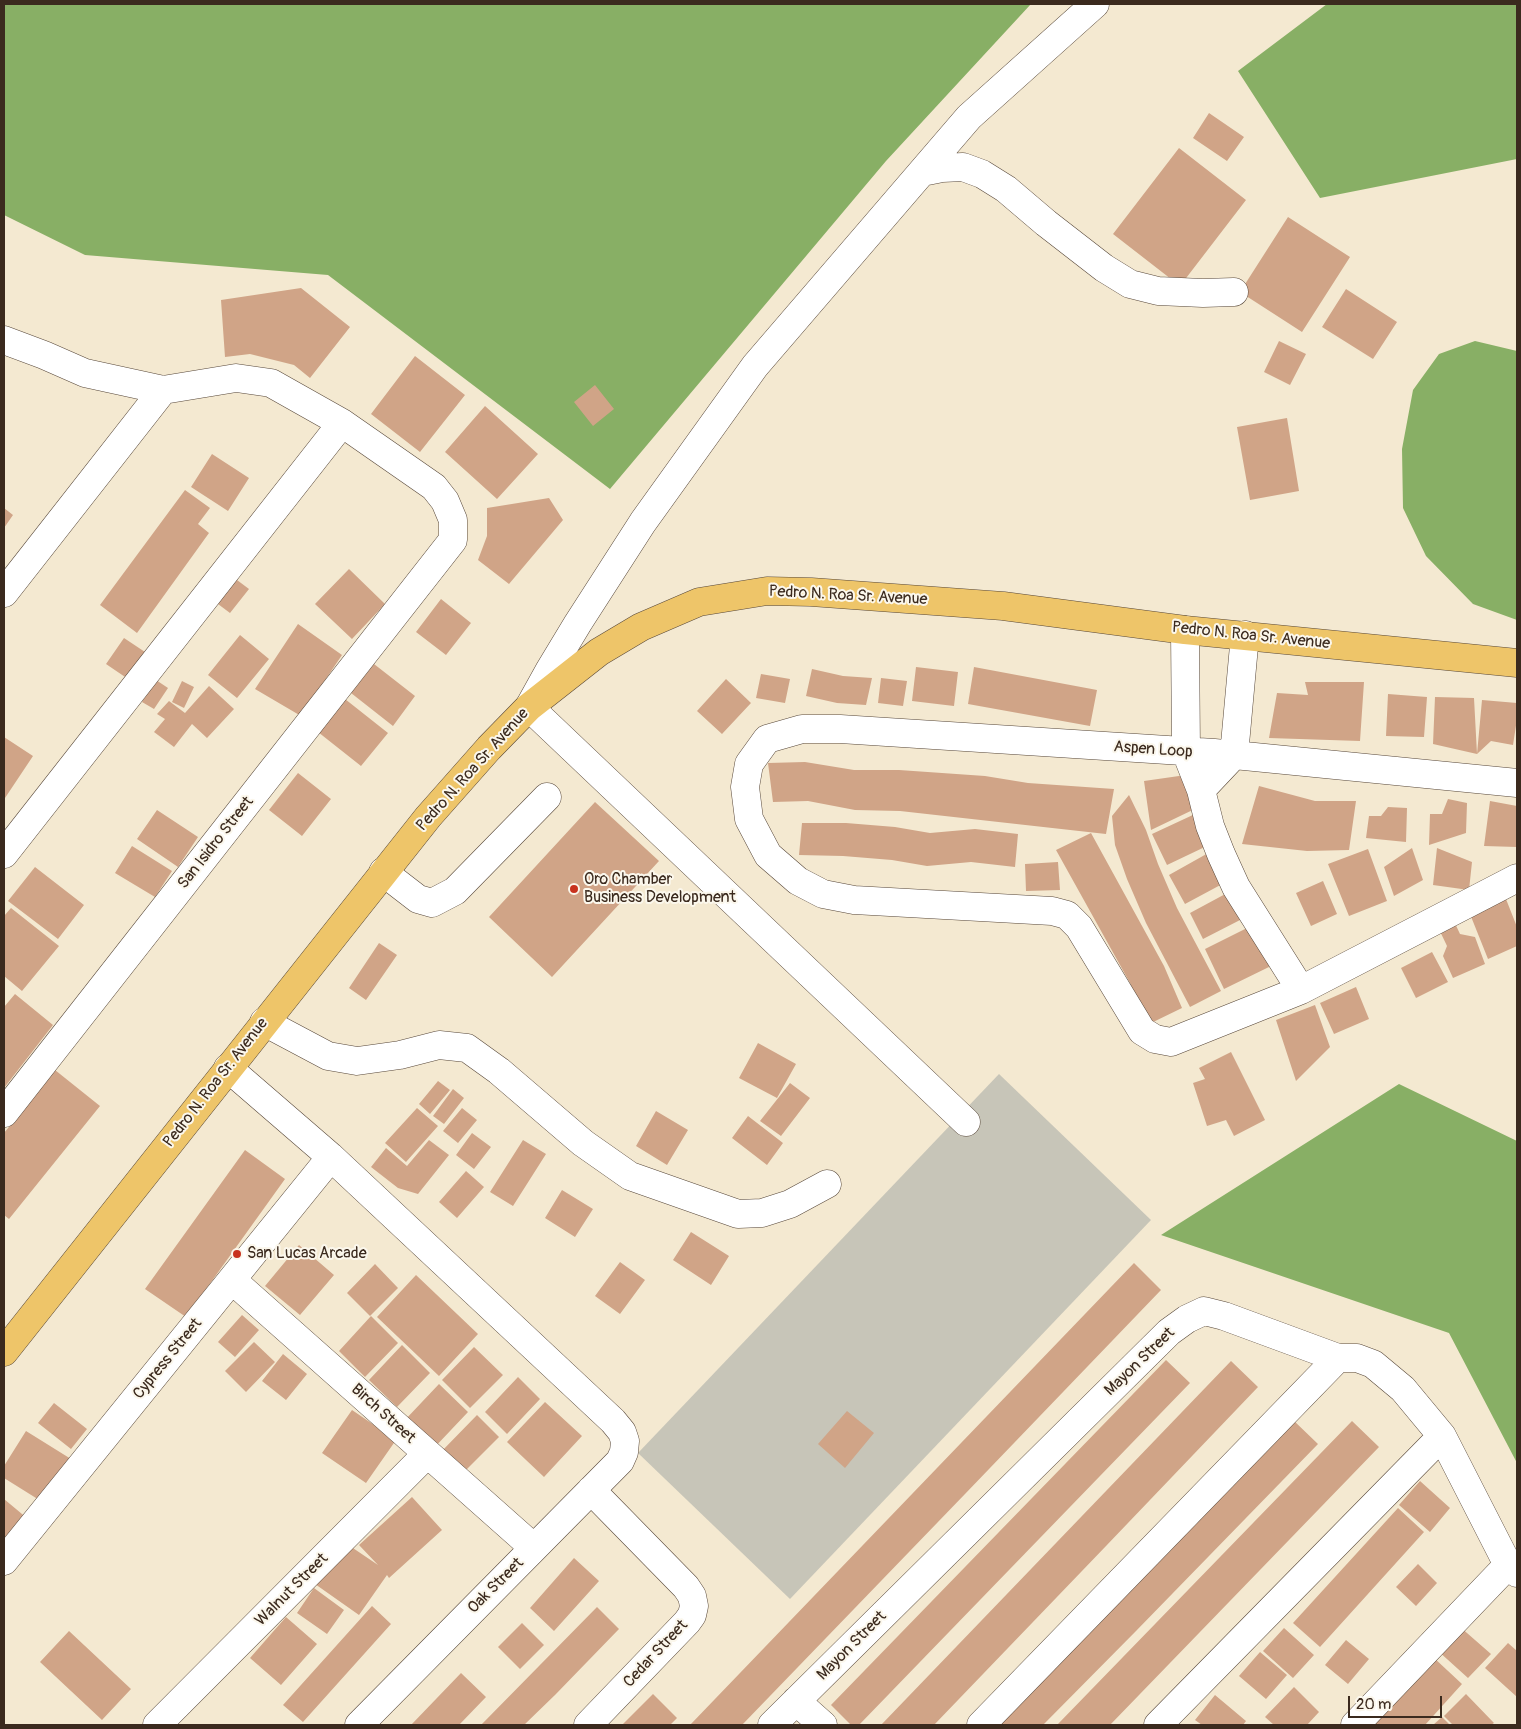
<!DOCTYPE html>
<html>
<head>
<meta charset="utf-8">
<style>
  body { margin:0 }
  #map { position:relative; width:1521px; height:1729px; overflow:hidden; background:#f4e9d1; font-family:Pangolin,sans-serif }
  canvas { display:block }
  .frame { position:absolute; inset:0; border:5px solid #3b2a1e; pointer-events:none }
  .scale { position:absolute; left:1348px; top:1696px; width:94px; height:22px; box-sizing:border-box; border:2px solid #3b2a1e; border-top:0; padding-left:6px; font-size:15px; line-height:18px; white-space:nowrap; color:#3b2a1e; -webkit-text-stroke:4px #fbf7ec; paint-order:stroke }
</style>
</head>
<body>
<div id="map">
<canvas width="1521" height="1729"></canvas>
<div class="frame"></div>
<div class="scale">20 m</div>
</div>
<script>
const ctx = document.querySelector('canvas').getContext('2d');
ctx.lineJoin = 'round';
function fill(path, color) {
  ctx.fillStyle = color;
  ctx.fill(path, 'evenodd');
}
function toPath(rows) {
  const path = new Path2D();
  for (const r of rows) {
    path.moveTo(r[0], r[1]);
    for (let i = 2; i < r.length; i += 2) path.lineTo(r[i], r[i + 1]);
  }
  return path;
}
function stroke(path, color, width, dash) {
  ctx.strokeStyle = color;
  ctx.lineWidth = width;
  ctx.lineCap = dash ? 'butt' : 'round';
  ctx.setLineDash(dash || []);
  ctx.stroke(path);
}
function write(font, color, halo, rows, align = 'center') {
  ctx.font = font + ' Pangolin,sans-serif';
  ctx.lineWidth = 4;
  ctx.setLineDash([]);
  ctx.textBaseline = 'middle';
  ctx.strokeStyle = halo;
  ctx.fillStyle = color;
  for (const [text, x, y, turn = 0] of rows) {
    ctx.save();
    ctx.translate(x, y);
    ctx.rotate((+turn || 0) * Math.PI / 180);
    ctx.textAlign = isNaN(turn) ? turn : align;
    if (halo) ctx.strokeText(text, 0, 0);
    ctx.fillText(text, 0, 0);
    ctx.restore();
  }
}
const industrial = toPath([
  [999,1074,1151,1220,790,1599,638,1453]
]);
const forest = toPath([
  [4,4,1031,4,886,161,610,489,328,275,85,255,4,215],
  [1327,4,1517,4,1517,159,1320,198,1238,71],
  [1475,341,1517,351,1517,620,1473,604,1426,556,1403,508,1402,449,1413,390,1439,354],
  [1399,1084,1517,1141,1517,1463,1449,1333,1161,1235]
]);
const building = toPath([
  [1209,113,1244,137,1227,161,1193,138],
  [1179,148,1246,200,1180,286,1113,234],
  [1288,217,1350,257,1302,332,1240,292],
  [301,288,350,327,310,378,294,365,250,354,225,357,221,300],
  [1346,289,1397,322,1373,359,1322,327],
  [1279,341,1306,354,1290,385,1264,372],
  [415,356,465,395,420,452,371,414],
  [595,385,614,409,593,426,574,402],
  [485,406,538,454,497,499,445,452],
  [1287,418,1299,491,1250,500,1237,427],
  [212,454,249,478,228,511,191,487],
  [185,490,210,508,198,524,209,533,137,633,100,605],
  [549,498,563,520,509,584,478,560,487,536,487,508],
  [4,508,13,515,4,528],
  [349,569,385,604,352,639,315,604],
  [229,574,249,589,230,613,210,598],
  [441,599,471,623,446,655,416,632],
  [298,624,342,655,301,716,255,689],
  [240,635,269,659,237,698,208,675],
  [124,638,148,654,131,681,106,664],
  [374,664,415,696,393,726,351,693],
  [916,667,958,672,954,706,912,701],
  [974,667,1097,690,1090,726,968,704],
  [812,669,843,676,872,678,866,705,837,703,806,696],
  [761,674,790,679,785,703,756,698],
  [881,678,907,681,903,706,878,703],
  [726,679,751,703,722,734,697,711],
  [156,680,168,688,154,709,142,702],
  [182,681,194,687,184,708,172,702],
  [1305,682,1364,682,1360,741,1269,738,1277,693,1308,695],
  [209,686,234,709,207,738,192,724,174,747,154,732,165,719,157,714,169,701,185,713],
  [1388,694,1427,697,1424,737,1386,736],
  [1435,697,1474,698,1477,754,1482,700,1517,703,1517,719,1513,745,1491,741,1477,754,1433,744],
  [345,699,388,733,361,766,318,732],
  [4,737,33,756,5,798,4,798],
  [805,762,854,770,899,770,985,776,1028,783,1114,789,1106,834,900,811,855,810,808,801,773,802,768,763],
  [298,773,331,799,302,836,269,810],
  [1186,775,1201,806,1151,830,1144,781],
  [1259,786,1315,801,1356,801,1349,850,1307,851,1242,844],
  [1129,795,1146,830,1158,864,1177,908,1221,991,1190,1007,1146,923,1127,879,1115,845,1112,816],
  [1448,799,1467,803,1466,833,1429,845,1430,814,1442,814],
  [1490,801,1517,806,1517,847,1484,846],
  [595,802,659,861,552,977,489,917],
  [1388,807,1407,808,1406,842,1366,838,1369,816,1381,816],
  [157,810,198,837,178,867,137,839],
  [1195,814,1209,845,1167,865,1152,834],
  [802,823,846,823,895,827,930,833,975,829,1018,834,1015,867,971,862,927,866,892,860,843,856,799,855],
  [1091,833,1164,966,1182,1008,1147,1025,1130,983,1056,850],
  [132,846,172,871,155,897,115,873],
  [1412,848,1423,880,1394,896,1384,867],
  [1437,848,1472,862,1469,890,1433,885],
  [1368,849,1387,901,1349,916,1328,864],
  [1210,852,1226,882,1185,904,1169,875],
  [1058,862,1060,890,1026,891,1025,864],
  [35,867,84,905,58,939,8,901],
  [1323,881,1337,914,1311,926,1296,893],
  [1229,892,1242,919,1203,939,1190,913],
  [1504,894,1517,927,1517,946,1488,959,1468,909],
  [11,908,59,946,22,991,4,976,4,916],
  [1452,917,1460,934,1475,937,1485,964,1453,978,1443,956,1447,946,1437,925],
  [1251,926,1271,966,1224,989,1205,949],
  [379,943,397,955,366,1000,349,988],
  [1432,952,1448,982,1416,998,1401,968],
  [1356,987,1369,1019,1334,1034,1320,1003],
  [15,994,53,1025,4,1088,4,1007],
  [1315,1005,1330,1047,1296,1081,1276,1020],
  [758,1043,796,1064,777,1098,739,1078],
  [1231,1052,1265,1120,1234,1136,1226,1120,1207,1126,1193,1083,1205,1079,1199,1068],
  [55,1070,100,1106,9,1219,4,1215,4,1133],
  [438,1081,450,1090,430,1114,419,1104],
  [790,1083,810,1098,781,1136,760,1121],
  [453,1089,464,1098,444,1124,433,1116],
  [417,1108,438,1126,406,1162,385,1143],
  [462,1108,477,1120,458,1143,443,1131],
  [656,1111,688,1130,667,1165,636,1146],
  [748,1116,783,1143,767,1165,732,1138],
  [472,1133,491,1147,474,1169,456,1155],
  [429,1140,449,1155,418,1194,398,1188,371,1167,386,1148,407,1166],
  [523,1140,546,1154,513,1206,490,1192],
  [245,1150,285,1179,186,1317,145,1289],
  [466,1171,484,1187,457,1218,439,1202],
  [562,1190,593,1209,575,1237,545,1218],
  [691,1232,729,1256,711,1285,673,1260],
  [299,1245,334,1275,300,1315,265,1286],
  [620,1262,645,1280,620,1314,595,1296],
  [1134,1263,1161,1290,965,1494,742,1725,690,1725],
  [375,1264,398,1288,370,1316,347,1293],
  [416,1275,478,1334,439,1376,377,1317],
  [242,1315,259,1330,235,1357,218,1342],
  [371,1316,398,1343,365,1377,339,1351],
  [254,1342,275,1362,246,1392,225,1371],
  [402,1345,430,1373,397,1407,369,1380],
  [474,1347,503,1375,470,1408,442,1380],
  [283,1354,307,1374,286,1400,262,1381],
  [1166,1360,1190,1383,859,1725,851,1725,831,1705],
  [1231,1361,1258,1387,1106,1546,934,1725,881,1725],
  [518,1377,540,1399,507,1434,485,1412],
  [439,1384,468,1412,433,1449,404,1421],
  [545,1402,582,1436,544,1477,507,1442],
  [54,1403,87,1429,71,1449,38,1423],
  [352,1410,396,1440,366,1483,322,1453],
  [847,1411,874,1433,845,1468,818,1444],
  [477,1415,499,1437,460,1476,439,1454],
  [1292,1419,1318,1444,1136,1631,1043,1725,994,1725],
  [1352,1421,1379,1447,1110,1725,1057,1725],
  [26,1431,71,1459,44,1503,4,1478,4,1466],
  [1420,1481,1450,1508,1430,1532,1399,1505],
  [412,1497,442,1530,389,1578,387,1575,359,1615,315,1584,344,1542,378,1565,359,1545],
  [4,1499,28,1519,4,1551],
  [1398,1508,1424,1532,1320,1647,1293,1623],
  [574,1558,599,1581,554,1631,530,1608],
  [1418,1564,1437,1583,1416,1606,1396,1587],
  [314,1588,344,1610,327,1634,297,1613],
  [372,1606,391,1624,303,1722,283,1705],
  [597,1607,619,1629,555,1695,524,1725,481,1725],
  [286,1617,317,1644,281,1685,250,1658],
  [522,1623,544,1645,520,1669,498,1647],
  [1459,1626,1491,1654,1468,1678,1437,1650],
  [1284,1628,1314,1655,1293,1678,1263,1651],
  [69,1631,131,1689,102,1720,40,1662],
  [1346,1640,1369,1659,1348,1684,1325,1665],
  [1508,1643,1517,1651,1517,1697,1485,1668],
  [1260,1652,1287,1675,1266,1699,1239,1676],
  [1433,1657,1462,1684,1425,1725,1371,1725],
  [461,1673,486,1697,459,1725,411,1725],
  [1294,1687,1319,1712,1307,1725,1274,1725,1265,1717],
  [653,1694,677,1718,670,1725,622,1725],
  [1466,1694,1494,1723,1491,1725,1453,1725,1444,1716],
  [1215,1695,1246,1721,1243,1725,1202,1725,1195,1720],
  [1442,1717,1450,1725,1433,1725]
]);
const minor = toPath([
  [922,172,942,168,963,167,982,174,1006,189,1046,223,1104,268,1130,284,1158,291,1203,293,1234,292],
  [4,340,44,355,85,373,163,390,236,378,271,383,342,423,434,487,445,501,453,520,453,540,4,1113],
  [4,593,163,390],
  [1185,630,1186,752,1201,790,1210,826,1221,854,1236,887,1301,990],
  [1517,783,1214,753,840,729,802,729,767,739,749,764,745,787,749,819,768,855,798,881,823,894,854,900,1052,911,1067,915,1079,927,1142,1031,1155,1039,1171,1042,1301,990,1517,878],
  [1201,790,1234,755,1245,635],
  [4,854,342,423],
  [383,872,418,899,432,903,455,891,547,797],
  [264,1022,328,1056,357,1061,400,1055,439,1045,467,1048,499,1071,583,1143,630,1176,738,1214,762,1213,790,1204,827,1184],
  [228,1068,331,1157,613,1421,622,1432,625,1441,624,1452,620,1461,359,1725],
  [966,1122,529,707,549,671,578,623,643,522,755,366,969,117,1095,4],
  [232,1280,534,1548],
  [4,1561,331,1157],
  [796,1701,823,1725],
  [157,1725,427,1454],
  [588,1725,687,1622,692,1615,694,1606,692,1596,686,1587,591,1490],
  [772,1725,1169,1332,1187,1319,1204,1311,1224,1316,1338,1358,1357,1358,1373,1364,1403,1389,1442,1436,1508,1565,1517,1573],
  [981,1725,1338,1358],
  [1158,1725,1442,1436],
  [1355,1725,1508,1565]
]);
const major = toPath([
  [4,1352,428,817,489,748,529,707,599,652,641,627,699,602,767,591,811,592,1003,606,1185,630,1517,663]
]);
const markers = [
  [574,889,5,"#c8321e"],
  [237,1254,5,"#c8321e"]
];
const streetNames = [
  ["Pedro N. Roa Sr. Avenue",848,596,3],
  ["Pedro N. Roa Sr. Avenue",1251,636,6],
  ["Aspen Loop",1153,750,4],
  ["Pedro N. Roa Sr. Avenue",473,770,-48],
  ["San Isidro Street",216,843,-52],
  ["Pedro N. Roa Sr. Avenue",216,1083,-52],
  ["Cypress Street",168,1359,-51],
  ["Mayon Street",1140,1362,-44],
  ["Birch Street",383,1414,42],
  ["Oak Street",496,1586,-45],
  ["Walnut Street",292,1590,-45],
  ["Mayon Street",852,1646,-45],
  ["Cedar Street",656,1654,-47]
];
const poiNames = [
  ["Oro Chamber",584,880],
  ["Business Development",584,898],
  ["San Lucas Arcade",247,1254]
];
fill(industrial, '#c7c5b8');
fill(forest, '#88af65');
fill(building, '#d0a487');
stroke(minor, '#574739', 29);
stroke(major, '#574739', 29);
stroke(minor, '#fff', 28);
stroke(major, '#eec569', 28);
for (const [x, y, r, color] of markers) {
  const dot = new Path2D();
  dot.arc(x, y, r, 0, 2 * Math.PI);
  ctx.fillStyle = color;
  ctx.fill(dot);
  stroke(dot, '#fbf7ec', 2);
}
write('16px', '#3b2a1e', '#fbf7ec', streetNames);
write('16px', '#3b2a1e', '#fbf7ec', poiNames, 'left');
</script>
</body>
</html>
